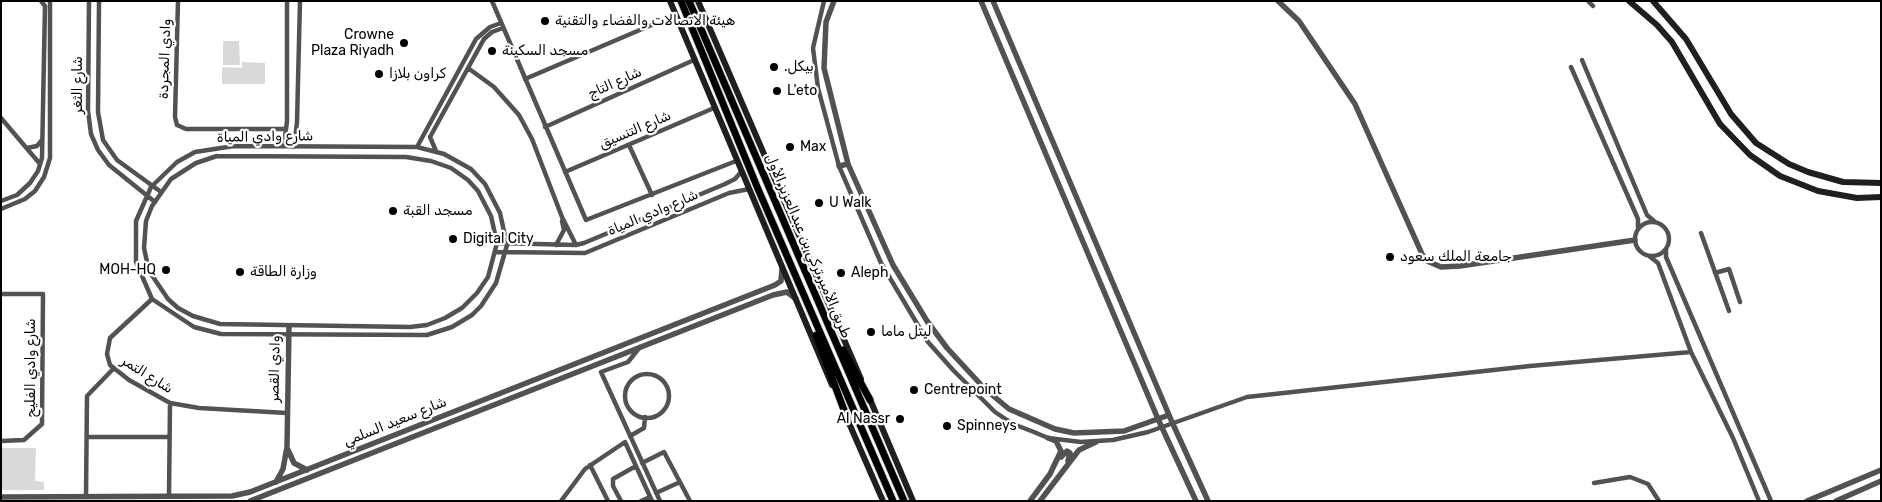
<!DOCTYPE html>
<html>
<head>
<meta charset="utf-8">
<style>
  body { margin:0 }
  #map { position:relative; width:1882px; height:502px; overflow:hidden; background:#fff; font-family:Rubik,sans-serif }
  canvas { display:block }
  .frame { position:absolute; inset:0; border:2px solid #000; pointer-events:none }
</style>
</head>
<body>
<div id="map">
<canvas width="1882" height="502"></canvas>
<div class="frame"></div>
</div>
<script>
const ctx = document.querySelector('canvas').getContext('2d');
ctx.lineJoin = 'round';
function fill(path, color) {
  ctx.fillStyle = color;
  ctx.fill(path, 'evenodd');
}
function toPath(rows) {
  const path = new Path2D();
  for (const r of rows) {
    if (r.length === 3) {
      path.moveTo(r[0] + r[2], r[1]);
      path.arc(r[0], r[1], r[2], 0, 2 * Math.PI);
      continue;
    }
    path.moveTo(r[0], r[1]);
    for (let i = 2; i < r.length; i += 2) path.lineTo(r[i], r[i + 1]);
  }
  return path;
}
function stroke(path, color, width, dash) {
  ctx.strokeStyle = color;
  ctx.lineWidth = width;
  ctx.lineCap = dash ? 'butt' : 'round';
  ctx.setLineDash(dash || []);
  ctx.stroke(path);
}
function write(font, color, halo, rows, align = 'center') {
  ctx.font = font + ' Rubik,Cairo,sans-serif';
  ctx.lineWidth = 4.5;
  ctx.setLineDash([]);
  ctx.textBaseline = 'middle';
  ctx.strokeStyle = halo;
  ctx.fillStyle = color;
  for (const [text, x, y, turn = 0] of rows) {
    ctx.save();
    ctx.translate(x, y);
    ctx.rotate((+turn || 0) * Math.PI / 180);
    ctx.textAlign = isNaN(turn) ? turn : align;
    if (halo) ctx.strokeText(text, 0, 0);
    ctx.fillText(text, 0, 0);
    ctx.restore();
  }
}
const green = toPath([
  [223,41,239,41,240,65,223,65],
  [242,62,265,63,265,84,222,84,222,67,242,68],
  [2,448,36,448,35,481,44,482,44,490,2,490]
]);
const minor = toPath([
  [89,1,88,111,91,134,98,150,109,165,155,202],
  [99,1,98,112,103,140,117,160,161,192],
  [178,1,175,117,177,125,186,129,284,129],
  [492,1,586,220,736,161],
  [824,1,813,48,818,88,839,166,881,263,928,342,953,370,995,412,1013,424,1034,432,1048,438,1081,442,1113,440,1148,432,1247,397,1530,366,1691,352],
  [1588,1,1593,6],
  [1582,60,1647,215,1654,221],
  [1571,67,1638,219,1638,228],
  [468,68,494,87,519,115,532,139,562,217,576,245],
  [525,79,675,15],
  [1,118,40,164],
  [545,127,694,60],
  [629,145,652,195],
  [234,146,417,147,444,154,471,169,485,184,500,213,507,245,496,283,481,306,472,315,452,327,427,335,221,334,194,327,152,299,136,262,136,221,151,187,177,162,195,152,234,146],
  [284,146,287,121,287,1],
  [294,147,297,122,300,1],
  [417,147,476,39,490,27,501,23],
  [27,148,37,146,42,140],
  [436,151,430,137,484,39,492,32,503,28],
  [217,156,406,157,431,161,451,168,468,180,478,191,491,216,497,243,488,277,477,293,462,308,445,318,427,325,410,327,220,324,193,316,178,308,168,299,149,271,144,248,146,221,152,206,171,179,196,163,217,156],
  [565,172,714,108],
  [1,201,17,195,30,183,38,171,42,158,45,6,41,1],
  [1,209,25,199,35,191,44,177,50,158,50,1],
  [1652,239,17],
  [1701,233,1729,311],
  [497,243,576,245,584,243,725,184,735,179,741,172],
  [556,245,564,230,562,221],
  [1666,249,1666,257,1771,501],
  [496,252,585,253,729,193,749,189],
  [1649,256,1658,263,1691,352,1733,438,1759,501],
  [1715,273,1729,269,1740,302],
  [1,294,43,294,42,424,24,440,1,441],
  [152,299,110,338,107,354,110,365,129,380,170,403,199,408,287,413],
  [640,347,628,362,601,372,660,501],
  [647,396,22],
  [630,436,644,428,645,417],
  [87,437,169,437],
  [642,463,664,452,690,501],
  [590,465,608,501],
  [1594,483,1630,477,1648,484,1659,501],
  [656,493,680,482],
  [169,495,170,403],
  [86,496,87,396,114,368],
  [561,501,585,469,625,442,652,501],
  [621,501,613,486,613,479,636,466],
  [641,501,650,497]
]);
const tertiary = toPath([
  [834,1,826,22,824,68,848,164,893,265,927,321,947,348,985,389,1009,409,1055,429,1074,433,1124,431,1169,415],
  [981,1,1158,419,1196,501],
  [993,1,1172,422,1208,501],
  [1278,1,1299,21,1355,104,1422,254,1427,261,1441,267,1460,266,1635,240],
  [839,166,848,164],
  [288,450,294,463,307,470],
  [1061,457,1067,451,1070,453,1068,461],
  [276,482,283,469,287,447,289,326],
  [1,497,232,496,250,492,775,285,781,281,782,269],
  [250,501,773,295,787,292,796,299],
  [1030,501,1050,474,1061,451,1056,441,1048,438],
  [1040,501,1079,450,1096,442],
  [1807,501,1881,470],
  [1836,501,1881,481]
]);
const secondary = toPath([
  [670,1,832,385],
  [698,1,861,379],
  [1629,1,1657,25,1672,42,1720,124,1750,155,1780,176,1818,191,1857,198,1881,197],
  [1653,1,1686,39,1731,114,1756,143,1789,164,1808,172,1843,182,1881,183],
  [869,397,913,501],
  [845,414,883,501]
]);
const primary = toPath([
  [681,1,758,189,893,501],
  [689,1,904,501],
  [816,335,847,418],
  [843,350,870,400]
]);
const markers = [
  [545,21,5,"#000"],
  [404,43,5,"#000"],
  [492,51,5,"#000"],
  [774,67,5,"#000"],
  [379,74,5,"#000"],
  [777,91,5,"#000"],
  [790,147,5,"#000"],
  [819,203,5,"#000"],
  [393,211,5,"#000"],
  [453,239,5,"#000"],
  [1390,257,5,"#000"],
  [166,270,5,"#000"],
  [240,272,5,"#000"],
  [841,273,5,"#000"],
  [871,332,5,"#000"],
  [914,390,5,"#000"],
  [900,419,5,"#000"],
  [947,426,5,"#000"]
];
const poiNames = [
  ["هيئة الاتصالات والفضاء والتقنية",555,21],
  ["Crowne",394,35,"right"],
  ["Plaza Riyadh",394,51,"right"],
  ["مسجد السكينة",502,51],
  [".بيكل",784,67],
  ["كراون بلازا",389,74],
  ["L'eto",787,91],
  ["Max",800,147],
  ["U Walk",829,203],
  ["مسجد القبة",403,211],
  ["Digital City",463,239],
  ["جامعة الملك سعود",1400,257],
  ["MOH-HQ",156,270,"right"],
  ["وزارة الطاقة",250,272],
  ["Aleph",851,273],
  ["ليتل ماما",881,332],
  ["Centrepoint",924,390],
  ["Al Nassr",890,419,"right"],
  ["Spinneys",957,426]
];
const streetNames = [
  ["وادي المجردة",165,59,-88],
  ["شارع التاج",615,83,-24],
  ["شارع الثغر",78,85,-90],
  ["شارع التنسيق",635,130,-23],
  ["شارع وادي المياة",265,137,-1],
  ["شارع وادي المياة",653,213,-23],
  ["طريق الأمير تركي بن عبدالعزيز الأول",808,246,67],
  ["شارع وادي الفليح",31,368,-90],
  ["وادي القصر",275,369,-89],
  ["شارع التمر",147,375,32],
  ["شارع سعيد السلمي",395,422,-22]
];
fill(green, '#d9d9d9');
stroke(primary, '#dbdbdb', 9);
stroke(minor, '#525252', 4.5);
stroke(tertiary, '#525252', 5.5);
stroke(secondary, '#1f1f1f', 6);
stroke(primary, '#000', 7);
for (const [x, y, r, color] of markers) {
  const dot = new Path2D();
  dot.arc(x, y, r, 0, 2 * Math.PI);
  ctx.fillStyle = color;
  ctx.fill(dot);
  stroke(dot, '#fff', 2);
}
write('14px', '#000', '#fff', poiNames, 'left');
write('14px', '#000', '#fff', streetNames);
</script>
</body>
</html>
